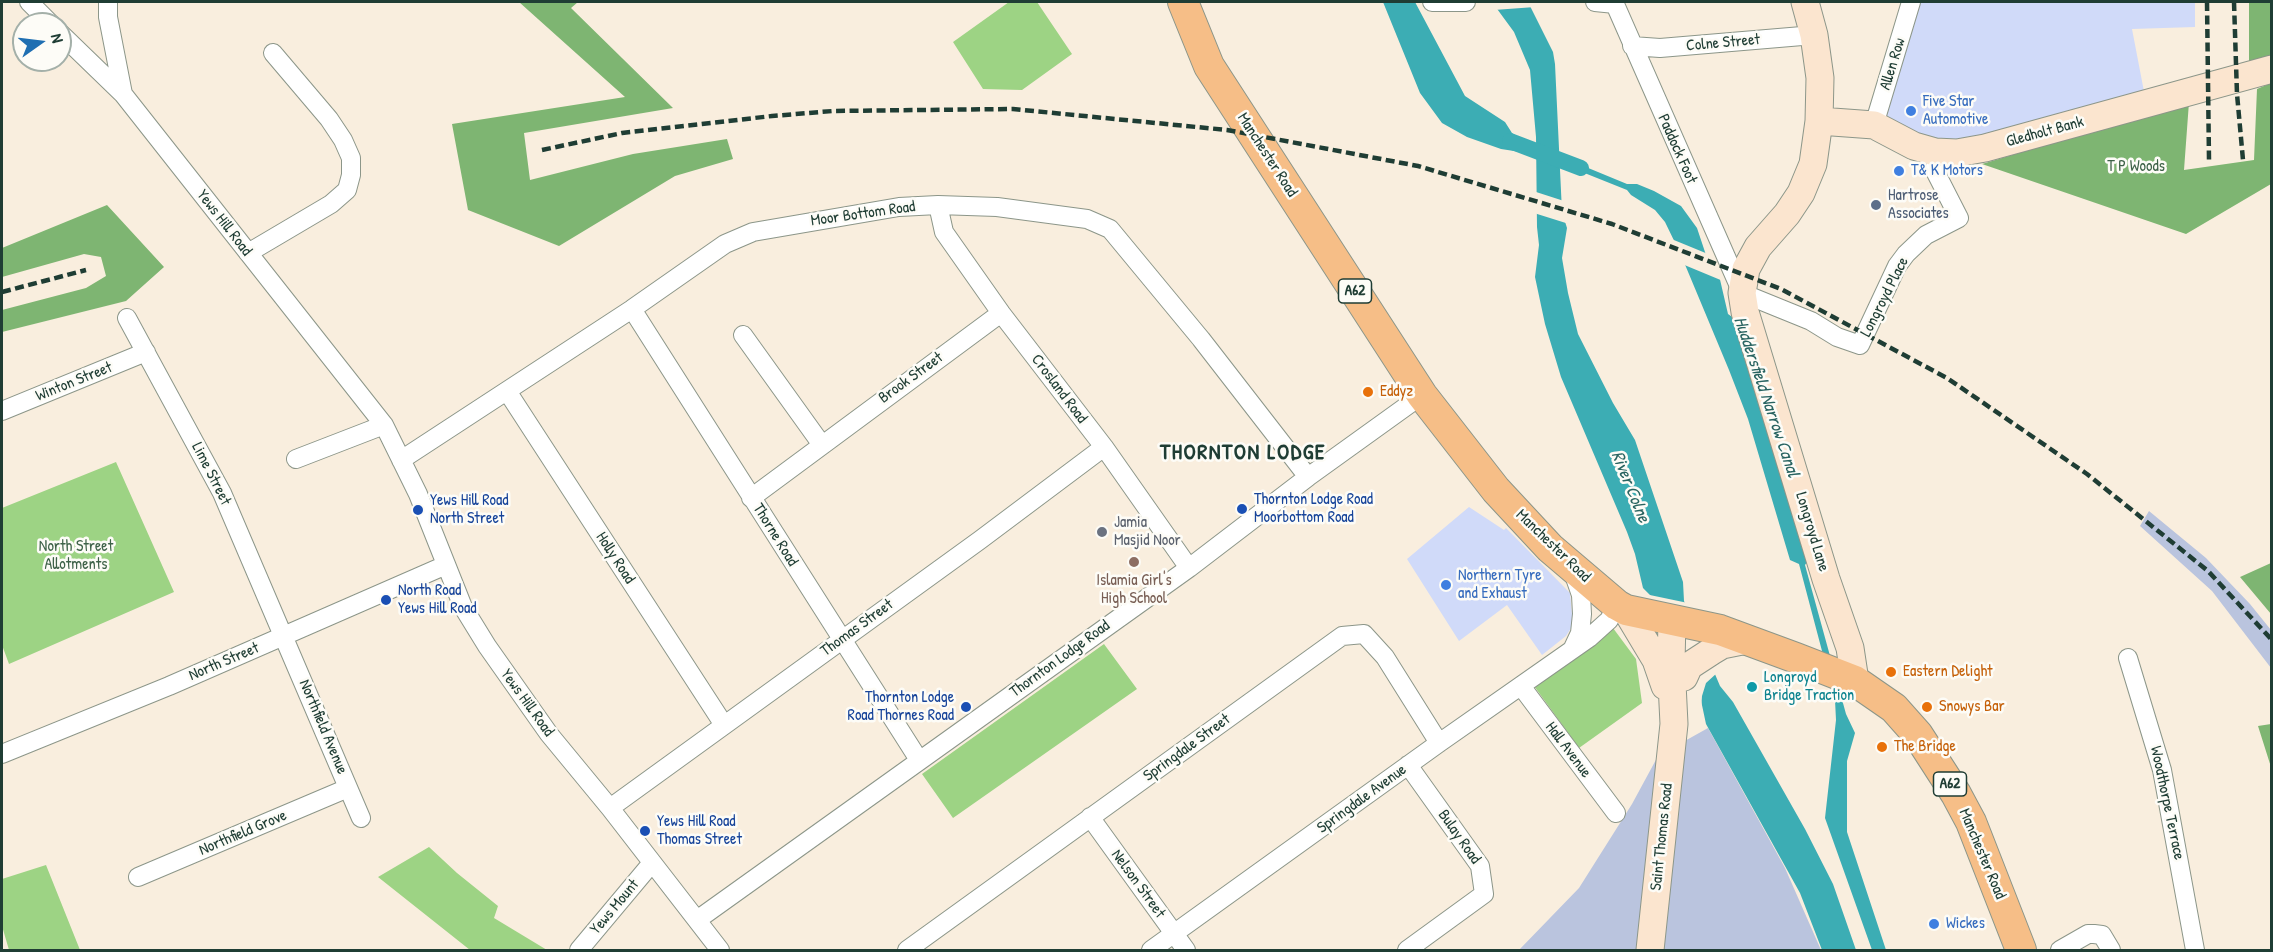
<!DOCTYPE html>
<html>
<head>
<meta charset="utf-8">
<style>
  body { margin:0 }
  #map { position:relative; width:2273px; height:952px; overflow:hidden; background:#f9eede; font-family:"Patrick Hand",sans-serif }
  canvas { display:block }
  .frame { position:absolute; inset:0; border:3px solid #1f3d34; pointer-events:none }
  .north { position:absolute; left:12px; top:12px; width:60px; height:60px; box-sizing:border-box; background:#fdfcf7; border:2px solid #a4b0a9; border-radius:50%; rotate:76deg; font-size:16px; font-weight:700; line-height:24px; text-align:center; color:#1f3d34 }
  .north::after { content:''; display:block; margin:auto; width:21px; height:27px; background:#1f6fb2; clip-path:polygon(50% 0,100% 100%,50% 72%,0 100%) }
</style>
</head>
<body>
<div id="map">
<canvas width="2273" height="952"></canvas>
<div class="frame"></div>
<div class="north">N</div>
</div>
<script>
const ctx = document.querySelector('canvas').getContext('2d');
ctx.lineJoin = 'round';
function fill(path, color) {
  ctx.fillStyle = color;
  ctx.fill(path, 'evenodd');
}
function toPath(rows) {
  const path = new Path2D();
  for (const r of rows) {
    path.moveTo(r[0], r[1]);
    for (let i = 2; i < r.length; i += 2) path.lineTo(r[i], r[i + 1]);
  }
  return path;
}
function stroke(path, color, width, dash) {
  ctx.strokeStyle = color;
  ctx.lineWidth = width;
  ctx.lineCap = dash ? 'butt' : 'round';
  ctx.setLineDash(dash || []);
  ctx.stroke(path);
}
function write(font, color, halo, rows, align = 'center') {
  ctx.font = font + ' "Patrick Hand",sans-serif';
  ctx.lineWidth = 5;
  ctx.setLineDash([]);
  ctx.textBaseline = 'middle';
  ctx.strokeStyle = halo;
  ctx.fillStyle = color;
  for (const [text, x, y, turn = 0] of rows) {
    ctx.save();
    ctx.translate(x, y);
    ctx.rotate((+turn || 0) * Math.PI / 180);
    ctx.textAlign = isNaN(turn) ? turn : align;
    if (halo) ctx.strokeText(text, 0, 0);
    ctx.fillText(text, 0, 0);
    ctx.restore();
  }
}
const built = toPath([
  [1913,2,2195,2,2195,27,2132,29,2146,102,1936,144,1886,120],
  [1469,507,1504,530,1506,528,1570,593,1573,625,1566,636,1542,655,1507,605,1459,641,1407,559]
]);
const industrial = toPath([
  [2149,511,2206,558,2250,604,2271,630,2271,668,2212,591,2140,526],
  [1708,728,1785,868,1821,950,1519,950,1579,888,1632,804,1658,756]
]);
const green = toPath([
  [1009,2,1037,2,1072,54,1022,90,983,89,953,42],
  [116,462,174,592,9,664,2,645,2,508],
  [1613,628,1636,659,1642,703,1579,748,1534,686],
  [1104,644,1137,689,953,818,922,774],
  [429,847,457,873,498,906,494,918,547,950,470,950,378,877],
  [46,865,80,950,9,950,2,926,2,879]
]);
const forest = toPath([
  [519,2,578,2,571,8,673,108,524,133,530,180,633,154,727,139,733,159,675,176,559,246,468,210,452,124,625,97],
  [2249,2,2271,2,2271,57,2249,63],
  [2271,83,2271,184,2186,234,1982,164,2189,102,2184,170,2254,160,2257,89],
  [107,205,164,267,126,301,2,332,2,310,86,288,106,276,101,257,84,254,2,277,2,248],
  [2271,563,2271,614,2240,577],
  [2271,724,2272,724,2271,767,2258,726]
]);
const water = toPath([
  [1383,2,1415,2,1465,96,1505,122,1512,133,1529,144,1531,150,1527,153,1501,149,1467,137,1442,123,1420,93],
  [1492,2,1528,2,1553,52,1555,64,1562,212,1567,228,1562,258,1568,293,1578,334,1613,403,1635,440,1683,582,1684,601,1720,686,1733,702,1805,829,1833,884,1856,950,1822,950,1800,893,1706,724,1699,691,1653,598,1643,588,1635,554,1627,532,1561,377,1545,324,1535,277,1539,245,1537,227,1536,137,1530,70,1514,32],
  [1564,158,1627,184,1637,184,1654,191,1681,206,1697,228,1710,267,1718,271,1728,314,1735,319,1809,559,1805,565,1846,714,1855,733,1847,761,1847,832,1886,950,1872,950,1825,818,1836,720,1835,700,1799,564,1790,560,1748,419,1729,370,1681,255,1665,222,1655,210,1631,195,1627,190,1562,164,1561,160]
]);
const pier = toPath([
  [1489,2,1532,2,1535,7,1494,10],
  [1533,191,1564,201,1569,224,1534,213],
  [1669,238,1708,254,1712,265,1721,270,1723,281,1682,264],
  [1645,594,1688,603,1717,673,1706,683,1702,696,1701,712,1688,665,1651,600]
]);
const canal = toPath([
  [1510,141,1581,168]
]);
const street = toPath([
  [29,2,51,24],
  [108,2,108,17,123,94,384,425,418,494,463,607,487,646,549,734,610,808,720,950],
  [1432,2,1466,2],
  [1595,2,1615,4],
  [1614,2,1742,293,1811,321,1837,337,1860,345,1897,266,1906,254,1926,235,1959,218,1936,173,1935,152],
  [60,33,123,94],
  [1632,46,1660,48,1814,35],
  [1874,125,1911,2],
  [938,205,944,232,1001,313,1104,447,1189,568],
  [248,253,331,204,347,190,351,175,351,158,343,140,329,119,273,53],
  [632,309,919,760],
  [127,318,222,493,361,818],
  [743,335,822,445],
  [507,391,724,725],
  [2,411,146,352],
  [296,459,384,425],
  [401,460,632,309,725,244,753,232,899,207,938,205,997,207,1087,219,1110,229,1201,339,1308,477],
  [751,498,1001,313],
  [1573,572,1581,595,1582,614,1580,633,1573,648],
  [2128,658,2162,770,2195,950],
  [1521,686,1616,813],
  [2,754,169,686,446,565],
  [610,808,980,540,1104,447],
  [1090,817,1186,950],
  [138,877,348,788],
  [697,920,1189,568,1308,477,1422,395],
  [579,950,651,864],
  [907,950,1342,636,1364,634,1385,657,1439,743],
  [1151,950,1439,743,1589,638,1609,620,1617,605],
  [1407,950,1484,894,1480,866,1408,765],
  [2060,950,2088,934,2094,934,2102,935,2111,950]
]);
const secondary = toPath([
  [1805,2,1814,35,1820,78,1819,121,1813,164,1801,193,1787,214,1758,247,1746,269,1742,293,1745,312,1826,579,1850,648,1855,681],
  [1819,121,1874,125,1914,146,1935,152,1957,153,1985,148,2272,69],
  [1626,610,1656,660,1665,686],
  [1684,677,1689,666,1712,651,1722,645,1747,640],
  [1650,950,1674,724,1671,663,1672,621]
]);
const primary = toPath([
  [1183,2,1209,66,1422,395,1496,490,1550,548,1617,605,1626,610,1720,630,1796,658,1855,681,1894,708,1918,735,1956,794,1971,822,2021,950]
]);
const rail = toPath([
  [2207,2,2209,160],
  [2234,2,2237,94,2243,160],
  [542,150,622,133,772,116,833,111,1013,109,1227,130,1418,166,1612,224,1781,289,1947,378,2087,474,2208,571,2272,640],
  [2,292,86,270]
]);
const markers = [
  [1911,111,6,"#3f7fe0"],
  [1899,171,6,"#3f7fe0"],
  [1876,205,6,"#5c6f8a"],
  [1368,392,6,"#e8710a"],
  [1242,509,6,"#1a4fb4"],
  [418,510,6,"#1a4fb4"],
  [1102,532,6,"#6b7280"],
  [1134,562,6,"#8d6e63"],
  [1446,585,6,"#3f7fe0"],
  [386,600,6,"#1a4fb4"],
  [1891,672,6,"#e8710a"],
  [1752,687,6,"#0f9aa8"],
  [966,707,6,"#1a4fb4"],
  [1927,707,6,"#e8710a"],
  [1882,747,6,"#e8710a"],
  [645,831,6,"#1a4fb4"],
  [1934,924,6,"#3f7fe0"]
];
const shields = [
  [1355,291,33],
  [1950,784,33]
];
const shieldNames = [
  ["A62",1355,291],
  ["A62",1950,784]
];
const streetNames = [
  ["Colne Street",1723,43,-5],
  ["Allen Row",1893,64,-73],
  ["Gledholt Bank",2045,132,-15],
  ["Paddock Foot",1677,149,66],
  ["Manchester Road",1267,155,57],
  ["Moor Bottom Road",863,214,-8],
  ["Yews Hill Road",224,223,52],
  ["Longroyd Place",1885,297,-63],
  ["Brook Street",911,378,-36],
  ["Winton Street",74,382,-22],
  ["Crosland Road",1059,389,53],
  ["Lime Street",211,474,63],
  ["Longroyd Lane",1812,532,73],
  ["Thorne Road",775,535,58],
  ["Manchester Road",1553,546,44],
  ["Holly Road",615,558,57],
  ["Thomas Street",857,628,-36],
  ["Thornton Lodge Road",1060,659,-36],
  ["North Street",224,662,-23],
  ["Yews Hill Road",527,703,54],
  ["Northfield Avenue",323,727,67],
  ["Springdale Street",1187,748,-36],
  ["Hall Avenue",1568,750,53],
  ["Springdale Avenue",1362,799,-36],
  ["Woodthorpe Terrace",2167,803,78],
  ["Northfield Grove",243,833,-23],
  ["Bulay Road",1459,837,55],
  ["Saint Thomas Road",1662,837,-84],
  ["Manchester Road",1982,854,67],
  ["Nelson Street",1138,884,54],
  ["Yews Mount",615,907,-50]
];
const shopNames = [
  ["Five Star",1923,102],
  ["Automotive",1923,120],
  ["T& K Motors",1911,171],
  ["Northern Tyre",1458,576],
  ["and Exhaust",1458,594],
  ["Wickes",1946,924]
];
const parkNames = [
  ["T P Woods",2136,167],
  ["North Street",76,547],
  ["Allotments",76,565]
];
const serviceNames = [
  ["Hartrose",1888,196],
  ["Associates",1888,214]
];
const foodNames = [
  ["Eddyz",1380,392],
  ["Eastern Delight",1903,672],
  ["Snowys Bar",1939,707],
  ["The Bridge",1894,747]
];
const transitNames = [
  ["Thornton Lodge Road",1254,500],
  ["Moorbottom Road",1254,518],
  ["Yews Hill Road",430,501],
  ["North Street",430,519],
  ["North Road",398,591],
  ["Yews Hill Road",398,609],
  ["Thornton Lodge",954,698,"right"],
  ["Road Thornes Road",954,716,"right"],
  ["Yews Hill Road",657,822],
  ["Thomas Street",657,840]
];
const worshipNames = [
  ["Jamia",1114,523],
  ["Masjid Noor",1114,541]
];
const educationNames = [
  ["Islamia Girl's",1134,581],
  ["High School",1134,599]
];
const cultureNames = [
  ["Longroyd",1764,678],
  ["Bridge Traction",1764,696]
];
const waterNames = [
  ["Huddersfield Narrow Canal",1766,397,71],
  ["River Colne",1630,487,68]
];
const districtNames = [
  ["THORNTON LODGE",1243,453]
];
fill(built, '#d0daf9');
fill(industrial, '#bac4de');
fill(green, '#9dd384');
fill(forest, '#7eb572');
fill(water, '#3cadb4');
fill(pier, '#f9eede');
stroke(canal, '#3cadb4', 16);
stroke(street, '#8c9689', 20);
stroke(secondary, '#8c9689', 29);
stroke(primary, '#8c9689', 32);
stroke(street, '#fff', 18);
stroke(secondary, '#fbe5cf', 27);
stroke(primary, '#f6be87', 30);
stroke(rail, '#1f3d34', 4.5, [9, 4.5]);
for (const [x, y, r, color] of markers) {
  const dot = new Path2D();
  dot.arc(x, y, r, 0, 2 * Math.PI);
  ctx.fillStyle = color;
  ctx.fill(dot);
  stroke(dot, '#fdfcf7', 2);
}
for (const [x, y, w] of shields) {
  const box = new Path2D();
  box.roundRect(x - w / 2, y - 12, w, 24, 4.5);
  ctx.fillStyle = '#fdfcf7';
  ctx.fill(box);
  stroke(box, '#1f3d34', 1.5);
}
write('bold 15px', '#1f3d34', null, shieldNames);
write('16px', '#1f3d34', '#fdfcf7', streetNames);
write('16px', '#366cbe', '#fdfcf7', shopNames, 'left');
write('16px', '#3e6248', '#fdfcf7', parkNames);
write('16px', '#4e5e75', '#fdfcf7', serviceNames, 'left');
write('16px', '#c56008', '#fdfcf7', foodNames, 'left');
write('16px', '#164399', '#fdfcf7', transitNames, 'left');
write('16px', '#5b616d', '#fdfcf7', worshipNames, 'left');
write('16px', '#785e54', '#fdfcf7', educationNames);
write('16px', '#0d838f', '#fdfcf7', cultureNames, 'left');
write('italic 18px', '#296461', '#fdfcf7', waterNames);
ctx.letterSpacing = '1.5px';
write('bold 22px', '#1f3d34', '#fdfcf7', districtNames);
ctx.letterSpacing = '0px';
</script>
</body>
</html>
